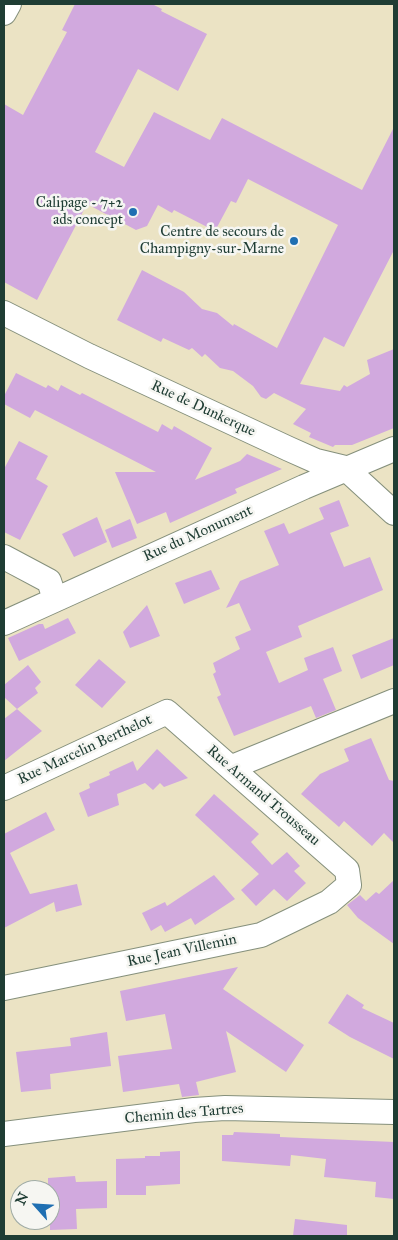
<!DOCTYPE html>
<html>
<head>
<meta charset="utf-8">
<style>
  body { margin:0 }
  #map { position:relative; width:398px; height:1240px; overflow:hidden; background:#ebe3c4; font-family:"IM FELL Great Primer",serif }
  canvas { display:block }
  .frame { position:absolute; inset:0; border:5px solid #1f3d34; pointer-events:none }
  .north { position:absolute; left:10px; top:1180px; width:50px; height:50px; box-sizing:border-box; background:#f6f6f2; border:1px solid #a0aca6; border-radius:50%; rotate:296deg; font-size:14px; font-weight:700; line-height:20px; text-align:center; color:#1f3d34 }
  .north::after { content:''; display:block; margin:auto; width:18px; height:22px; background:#1f6fb2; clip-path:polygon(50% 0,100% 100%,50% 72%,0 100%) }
</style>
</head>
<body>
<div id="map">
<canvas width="398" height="1240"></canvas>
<div class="frame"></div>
<div class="north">N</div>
</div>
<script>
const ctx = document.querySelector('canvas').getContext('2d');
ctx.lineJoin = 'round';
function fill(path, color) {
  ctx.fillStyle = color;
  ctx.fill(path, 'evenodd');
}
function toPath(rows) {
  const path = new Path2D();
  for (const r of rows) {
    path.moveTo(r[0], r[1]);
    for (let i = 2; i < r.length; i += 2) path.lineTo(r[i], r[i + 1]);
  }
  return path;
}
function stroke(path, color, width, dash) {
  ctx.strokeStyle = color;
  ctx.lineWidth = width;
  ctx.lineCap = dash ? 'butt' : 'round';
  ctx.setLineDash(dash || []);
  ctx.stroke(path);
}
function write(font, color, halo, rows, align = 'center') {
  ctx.font = font + ' "IM FELL Great Primer",serif';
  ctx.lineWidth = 5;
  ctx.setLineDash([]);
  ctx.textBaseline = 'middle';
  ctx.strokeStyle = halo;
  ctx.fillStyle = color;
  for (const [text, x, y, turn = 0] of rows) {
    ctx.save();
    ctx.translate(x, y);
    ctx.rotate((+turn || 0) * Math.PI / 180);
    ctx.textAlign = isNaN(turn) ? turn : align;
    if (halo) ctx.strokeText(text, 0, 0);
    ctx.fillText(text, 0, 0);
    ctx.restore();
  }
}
const building = toPath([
  [75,4,152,4,162,9,161,11,207,34,178,91,138,69,95,152,124,167,154,112,210,140,222,118,362,190,394,127,394,250,344,347,324,337,300,384,340,391,344,385,347,387,370,374,367,360,394,349,394,428,352,445,335,445,333,447,309,437,311,433,293,424,306,409,274,393,266,399,261,397,253,386,233,371,220,368,205,354,202,357,192,348,189,350,163,338,161,342,117,320,142,270,184,292,202,309,217,313,233,326,234,324,277,348,338,225,248,179,236,203,231,201,215,231,174,210,172,213,158,205,147,226,136,230,87,204,37,300,4,282,4,104,23,115,67,32,62,30],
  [16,373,46,388,48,385,58,391,61,385,80,395,82,393,158,432,162,424,172,430,174,426,212,448,195,480,240,461,247,454,282,469,235,489,237,493,170,523,166,512,137,524,115,472,156,472,35,410,30,418,4,404,4,396],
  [19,441,48,456,36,479,48,486,20,540,4,532,4,469],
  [339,500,349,526,330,533,344,567,370,557,383,590,298,626,302,637,266,652,279,683,308,670,304,658,333,647,342,671,323,679,336,710,316,718,311,706,234,736,217,697,221,695,213,674,216,672,213,663,240,649,235,637,251,630,239,603,226,608,240,581,279,565,264,531,284,523,289,534,324,519,319,508],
  [97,517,107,542,74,557,62,534],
  [130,519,137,538,112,548,105,530],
  [211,570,220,589,184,604,175,583],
  [147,605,160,636,130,648,123,632],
  [68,618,76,633,19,661,8,638,39,624,43,624,45,629],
  [394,638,394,665,361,679,352,655],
  [99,659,126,682,102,708,75,685],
  [28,665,41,682,35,688,38,693,17,709,42,731,4,761,4,719,17,709,4,697,4,685],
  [371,738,389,780,394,781,394,843,384,833,372,846,344,821,339,827,301,794,320,774,349,761,344,749],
  [157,749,188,778,164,787,160,783,153,790,145,783,117,794,119,805,88,817,79,793,90,788,89,784,110,775,109,772,133,761,137,771],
  [214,794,259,834,251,842,272,865,287,852,300,866,294,871,306,883,287,901,274,889,256,906,241,890,259,874,195,815],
  [46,812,55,830,10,853,30,894,77,884,82,905,56,912,54,902,4,928,4,834],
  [214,875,235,899,195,925,191,918,165,932,161,925,151,931,142,913,165,902,167,906],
  [394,880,394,944,358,918,347,905,360,895,366,901,376,892,379,894],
  [238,967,223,989,304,1045,286,1072,226,1031,236,1072,196,1082,199,1095,182,1097,179,1084,123,1092,118,1056,172,1049,165,1014,126,1021,120,991],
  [347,994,364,1005,362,1008,394,1023,394,1059,350,1037,328,1023],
  [107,1032,111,1066,50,1074,51,1089,21,1092,16,1052,71,1046,70,1038],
  [234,1132,280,1134,280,1137,394,1142,394,1199,375,1197,376,1182,324,1177,326,1159,291,1155,290,1166,222,1161,222,1135,233,1135],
  [180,1151,180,1184,146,1186,146,1195,116,1195,116,1159,145,1158,145,1156,160,1156,160,1152],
  [75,1176,76,1182,107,1181,107,1208,76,1209,77,1229,50,1230,50,1190,48,1190,48,1178],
  [295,1219,347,1225,347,1236,293,1236]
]);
const street = toPath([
  [4,13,9,4],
  [4,313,89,356,289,449,316,461,345,468,394,513],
  [4,557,49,581,55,599],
  [4,623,304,487,394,449],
  [232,767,394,701],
  [4,788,167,712,347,870,349,885,329,902,261,935,4,988],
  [4,1134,194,1110,225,1108,394,1112]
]);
const markers = [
  [133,212,5,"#1f6fb2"],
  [294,241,5,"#1f6fb2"]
];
const poiNames = [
  ["Calipage - 7+2",123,203],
  ["ads concept",123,220],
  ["Centre de secours de",284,232],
  ["Champigny-sur-Marne",284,249]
];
const streetNames = [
  ["Rue de Dunkerque",203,409,25],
  ["Rue du Monument",198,534,-24],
  ["Rue Marcelin Berthelot",85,750,-25],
  ["Rue Armand Trousseau",263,796,41],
  ["Rue Jean Villemin",182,951,-12],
  ["Chemin des Tartres",184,1114,-5]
];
fill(building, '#d1a9de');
stroke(street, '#85907c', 26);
stroke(street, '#fff', 24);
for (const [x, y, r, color] of markers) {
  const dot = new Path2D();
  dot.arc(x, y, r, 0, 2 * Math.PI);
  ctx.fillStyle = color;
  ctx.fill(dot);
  stroke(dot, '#f6f6f2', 2);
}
write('15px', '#1f3d34', '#f6f6f2', poiNames, 'right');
write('15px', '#1f3d34', '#f6f6f2', streetNames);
</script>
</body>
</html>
